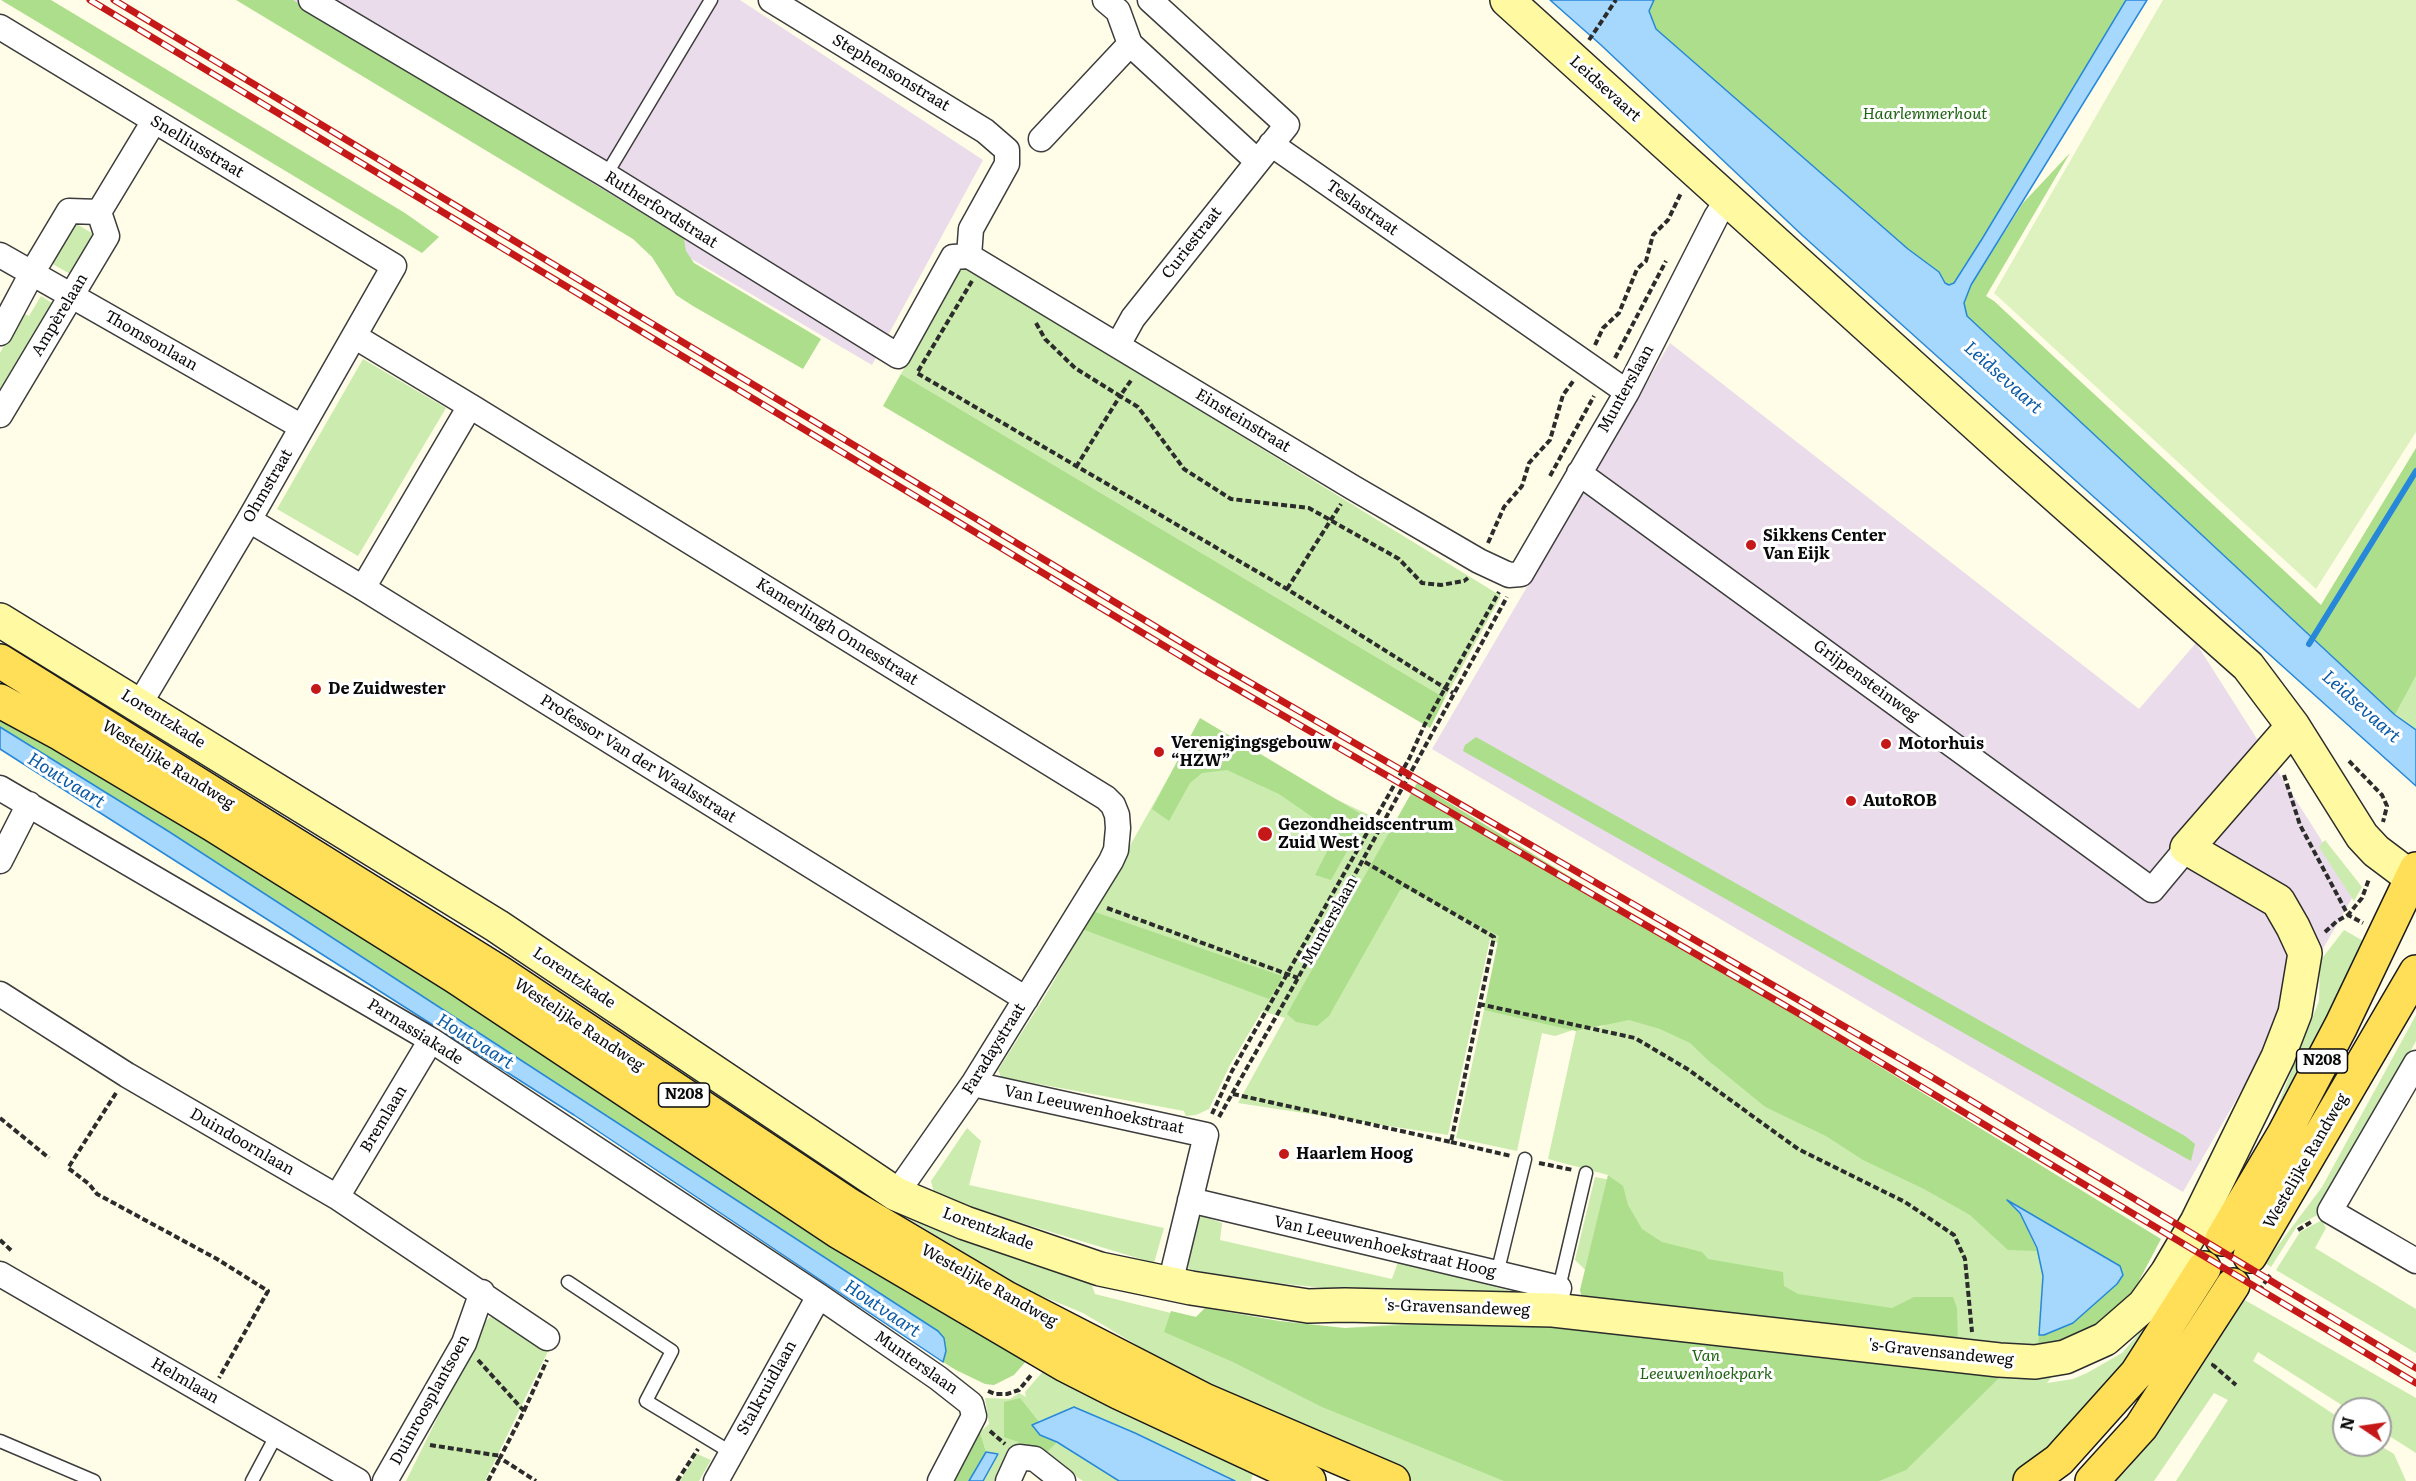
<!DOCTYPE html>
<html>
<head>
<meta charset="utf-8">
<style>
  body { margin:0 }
  #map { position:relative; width:2416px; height:1481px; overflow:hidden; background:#fffce7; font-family:Literata,serif }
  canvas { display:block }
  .north { position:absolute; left:2332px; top:1397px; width:60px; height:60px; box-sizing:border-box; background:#fff; border:2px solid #9d9d9d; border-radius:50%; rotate:283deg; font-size:16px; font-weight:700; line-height:24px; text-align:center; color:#0a0a0a }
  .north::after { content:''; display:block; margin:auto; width:21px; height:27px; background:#c41918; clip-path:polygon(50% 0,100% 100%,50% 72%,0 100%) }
</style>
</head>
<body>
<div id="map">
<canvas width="2416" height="1481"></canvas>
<div class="north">N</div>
</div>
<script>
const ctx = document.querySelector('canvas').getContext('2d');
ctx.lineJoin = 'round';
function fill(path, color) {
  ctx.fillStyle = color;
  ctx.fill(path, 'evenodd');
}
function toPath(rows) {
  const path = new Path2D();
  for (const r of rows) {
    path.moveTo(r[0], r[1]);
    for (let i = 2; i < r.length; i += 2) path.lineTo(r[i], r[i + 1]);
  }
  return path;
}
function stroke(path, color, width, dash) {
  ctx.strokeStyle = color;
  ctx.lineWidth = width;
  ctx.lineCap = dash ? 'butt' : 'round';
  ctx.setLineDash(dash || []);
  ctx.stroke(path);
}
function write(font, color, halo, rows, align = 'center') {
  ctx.font = font + ' Literata,serif';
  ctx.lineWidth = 6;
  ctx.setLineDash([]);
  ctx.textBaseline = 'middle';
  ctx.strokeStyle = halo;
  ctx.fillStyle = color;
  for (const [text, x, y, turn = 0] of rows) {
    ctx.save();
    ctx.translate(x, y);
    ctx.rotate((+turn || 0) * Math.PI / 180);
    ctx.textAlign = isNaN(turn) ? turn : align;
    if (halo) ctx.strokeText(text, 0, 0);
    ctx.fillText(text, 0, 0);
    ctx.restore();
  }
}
const industrial = toPath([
  [250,0,740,0,983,160,872,365],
  [1670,343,2139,709,2196,643,2355,893,2183,1192,1432,749]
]);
const green = toPath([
  [75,223,95,235,72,275,51,263],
  [963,265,1501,596,1445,698,901,374],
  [41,296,55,305,0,401,0,353,22,313,29,316],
  [363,359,446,408,358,556,277,509],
  [2416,676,2416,730,2395,715],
  [1194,732,1648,947,2156,1240,2047,1383,2073,1379,2087,1373,2122,1353,2155,1315,2103,1392,2039,1460,2013,1481,1411,1481,1268,1420,1183,1379,1135,1344,1083,1313,1020,1287,888,1206,1089,1277,1095,1294,1171,1313,1196,1317,1204,1309,1307,1331,1453,1320,1595,1331,1605,1289,1575,1260,1595,1177,1616,1181,1608,1175,1548,1159,1576,1031,1605,1026,1594,1023,1555,1036,1542,1033,1517,1151,1456,1138,1484,1010,1494,1012,1535,965,1490,939,1448,1135,1238,1103,1285,1018,1262,1011,1230,1065,1209,1109,1196,1115,1186,1116,1184,1111,1001,1077,998,1070,1047,993],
  [1711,1063,1816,1130,1765,1107],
  [2325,840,2362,887,2354,901,2319,847],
  [2344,930,2367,943,2274,1115,2319,1001,2320,961],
  [2416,1015,2416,1041,2321,1213,2297,1226,2271,1267,2265,1263,2322,1187],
  [967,1128,981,1141,969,1185,1164,1228,1154,1263,935,1197,931,1181],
  [1200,1215,1222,1223,1220,1240,1392,1279,1398,1262,1538,1298,1362,1292,1267,1282,1192,1270,1188,1268,1194,1225,1197,1218],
  [2322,1220,2326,1228,2315,1248,2416,1309,2416,1353,2276,1270,2300,1232],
  [2243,1299,2416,1398,2416,1453,2380,1430,2380,1409,2348,1409,2258,1352,2253,1361,2344,1421,2344,1445,2379,1445,2394,1454,2406,1481,2176,1481,2228,1400,2214,1393,2154,1481,2115,1481,2127,1470,2152,1436],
  [490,1317,498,1318,550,1347,485,1481,406,1481,485,1322],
  [1045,1369,1255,1467,1251,1481,1235,1481,1135,1433,1074,1407,1032,1424,1119,1481,1083,1481,1037,1451,1004,1462,994,1481,983,1481,998,1454,986,1452,980,1432,989,1424,985,1398,1010,1399,1019,1393,1026,1397,1025,1392],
  [697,1454,711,1460,699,1481,680,1481]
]);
const forest = toPath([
  [1,0,51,0,405,213,439,237,422,253],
  [236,0,293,0,684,239,686,251,694,263,821,339,803,369,693,306,676,295,652,257,633,239],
  [1654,0,2126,0,1982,239,1954,283,1949,286,1945,283,1939,272,1908,249,1656,29,1649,11],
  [2070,153,1986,296,1994,301,2321,605,2416,448,2416,676,2395,715,1967,316,1964,303,1971,285,2023,203],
  [901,374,1445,698,1430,728,883,406],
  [0,713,121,782,1028,1359,1014,1375,994,1385,985,1384,956,1370,943,1362,946,1351,944,1338,938,1331,168,831,0,727],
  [1200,718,1366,817,1331,880,1315,875,1333,840,1321,823,1279,794,1227,770,1202,773,1190,783,1169,821,1152,809],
  [1476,737,2185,1136,2195,1144,2191,1161,1463,751,1465,745],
  [1417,783,2161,1239,2133,1292,2113,1319,2037,1355,2039,1335,2044,1335,2073,1323,2117,1284,2009,1203,2020,1213,2037,1251,2008,1250,1970,1215,1924,1189,1863,1160,1826,1136,1765,1107,1711,1063,1690,1043,1660,1029,1629,1020,1576,1031,1484,1010,1499,936,1405,888,1400,890,1329,1016,1317,1026,1296,1022,1287,1014],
  [1092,911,1282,976,1280,982,1269,999,1082,929],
  [1608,1175,1623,1186,1628,1205,1642,1229,1662,1242,1702,1252,1708,1259,1783,1272,1784,1286,1798,1294,1892,1308,1914,1297,1953,1297,1957,1308,1958,1345,1777,1318,1667,1306,1582,1299,1580,1290],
  [1205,1308,1279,1321,1345,1328,1459,1323,1499,1325,1568,1324,2001,1376,1906,1470,1879,1481,1504,1481,1322,1407,1233,1362,1164,1332,1171,1311,1196,1317],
  [1020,1398,1039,1422,1032,1425,1040,1435,1057,1442,1047,1452,1004,1437,1004,1402],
  [980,1432,986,1452,969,1481,952,1481]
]);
const pitch = toPath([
  [2163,0,2416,0,2416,432,2316,589,1994,293]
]);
const water = toPath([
  [1550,0,1654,0,1649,11,1656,29,1908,249,1939,272,1945,283,1949,285,1954,283,1982,239,2126,0,2147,0,1971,285,1964,303,1967,316,2395,715,2416,730,2416,786,1803,236,1601,45,1550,0],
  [0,727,168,831,938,1331,944,1338,946,1351,943,1362,574,1115,0,749,0,727],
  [2007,1200,2120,1266,2123,1275,2117,1284,2073,1323,2044,1335,2039,1335,2043,1276,2037,1248,2020,1213,2007,1200],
  [1074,1407,1135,1433,1235,1481,1119,1481,1057,1442,1040,1435,1032,1425,1074,1407],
  [986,1452,998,1454,983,1481,969,1481,986,1452]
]);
const stream = toPath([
  [2309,644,2416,471]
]);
const path = toPath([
  [1589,40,1616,0],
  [972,281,917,373,1287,589,1453,693],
  [1036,323,1045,339,1075,368,1120,396,1132,379],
  [1595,345,1603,328,1619,313,1637,269,1646,261,1653,235,1668,220,1681,193],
  [1615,358,1666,261],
  [1076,467,1120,396,1138,407,1184,469,1231,499,1309,508,1399,559,1422,583,1441,585,1464,581,1468,578],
  [1550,476,1594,396],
  [1488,543,1504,507,1522,486,1529,463,1550,440,1563,395,1574,380],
  [1287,589,1341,504],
  [2349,761,2382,795,2387,806,2383,822],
  [2284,775,2300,825,2348,915,2362,898,2369,879],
  [1107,908,1298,978],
  [2325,932,2337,921,2348,915,2363,923],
  [1479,1004,1635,1038,1689,1070,1798,1149,1905,1202,1954,1235,1965,1259,1972,1332],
  [116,1093,68,1168,89,1184,97,1194,217,1259,268,1291,219,1378],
  [1233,1094,1451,1142,1494,937,1363,861],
  [1212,1114,1232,1071,1409,759,1425,724,1499,592],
  [1219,1117,1298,978,1507,597],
  [0,1118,49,1158],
  [1451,1142,1511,1156],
  [1539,1163,1573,1170],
  [2298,1230,2311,1222],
  [0,1240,13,1252],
  [2259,1291,2270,1275],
  [478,1360,524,1411,500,1458,536,1481],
  [2214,1364,2213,1365,2236,1385],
  [988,1391,995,1394,1007,1394,1019,1390,1032,1374],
  [524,1411,547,1360],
  [990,1431,1005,1444],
  [430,1445,501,1456],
  [488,1481,500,1458],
  [677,1481,698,1449]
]);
const lane = toPath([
  [606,175,711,0],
  [1497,1274,1525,1159],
  [568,1282,672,1351,646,1401,732,1453],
  [1559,1288,1586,1173],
  [0,1441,94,1481],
  [252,1481,277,1434]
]);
const street = toPath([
  [311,0,606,175,898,356,953,257,969,256],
  [771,0,985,131,1007,150,1007,164,971,229,969,256],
  [1105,0,1118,11,1130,44,1257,161],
  [0,27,394,266,249,520,139,705],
  [1041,139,1130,44],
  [1271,144,1627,392],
  [99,212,154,121],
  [0,255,302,427],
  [969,256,1352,487,1479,561,1509,575,1521,574,1627,392,1716,217,1727,200],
  [0,333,32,273,69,211,99,212],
  [354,336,470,406,363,588],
  [1118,345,1133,318,1287,125,1150,0],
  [470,406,1106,798,1113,805,1117,815,1118,828,1116,850,1111,861,973,1084,896,1194],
  [0,415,107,236,99,212],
  [1579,473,2152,890,2187,848],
  [249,520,363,588,1026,999],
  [0,788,431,1040,819,1296,938,1378,971,1404,974,1416,940,1481],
  [0,861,29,804],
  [0,994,127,1075,337,1197,547,1338],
  [2416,1063,2330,1211,2416,1261],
  [973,1084,1206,1135,1170,1284],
  [337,1197,431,1040],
  [1190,1200,1559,1288,1553,1310],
  [0,1274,358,1481],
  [385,1481,464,1343,482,1292],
  [716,1481,819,1296],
  [1008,1481,1019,1457,1035,1459,1063,1481]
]);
const secondary = toPath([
  [1507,0,2010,455,2248,666,2293,726,2362,836,2376,851,2416,881],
  [0,620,497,926,896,1194,965,1223,1100,1269,1191,1288,1308,1306,1345,1305,1553,1310,1999,1360,2035,1362,2065,1357,2105,1339,2144,1305,2167,1273,2197,1222,2278,1057,2295,1013,2305,953,2293,927,2278,901,2187,848,2293,726]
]);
const primary = toPath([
  [0,661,499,972,849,1205,1006,1298,1204,1400,1393,1481],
  [0,701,61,734,212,824,456,977,839,1232,1065,1365,1120,1393,1309,1481],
  [2222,1239,2284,1134,2341,1026,2416,869],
  [2250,1256,2416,972],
  [2030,1481,2059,1460,2137,1373,2204,1268],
  [2092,1481,2141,1427,2233,1285]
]);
const rail = toPath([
  [90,0,1206,671,1803,1016,2416,1383],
  [114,0,1211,660,1930,1076,2416,1368]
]);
const markers = [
  [1751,545,6,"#c41918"],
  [316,689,6,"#c41918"],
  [1886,744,6,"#c41918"],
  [1159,752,6,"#c41918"],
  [1851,801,6,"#c41918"],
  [1265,834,8,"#c41918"],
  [1284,1154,6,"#c41918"]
];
const shields = [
  [2322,1061,51],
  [684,1095,51]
];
const shieldNames = [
  ["N208",2322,1061],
  ["N208",684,1095]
];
const streetNames = [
  ["Stephensonstraat",891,73,31],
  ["Leidsevaart",1605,89,42],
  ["Snelliusstraat",197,147,31],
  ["Teslastraat",1362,208,35],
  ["Rutherfordstraat",661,210,32],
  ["Curiestraat",1192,243,-52],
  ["Ampèrelaan",60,315,-59],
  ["Thomsonlaan",151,341,30],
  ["Munterslaan",1626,389,-61],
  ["Einsteinstraat",1243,421,31],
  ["Ohmstraat",268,486,-60],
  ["Kamerlingh Onnesstraat",837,632,32],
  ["Grijpensteinweg",1866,681,36],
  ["Lorentzkade",163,719,32],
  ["Professor Van der Waalsstraat",638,759,32],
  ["Westelijke Randweg",168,765,32],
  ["Munterslaan",1330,921,-61],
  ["Lorentzkade",574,978,34],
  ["Westelijke Randweg",579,1025,34],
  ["Parnassiakade",415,1032,32],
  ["Faradaystraat",994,1049,-58],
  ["Van Leeuwenhoekstraat",1094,1110,12],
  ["Bremlaan",384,1119,-59],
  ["Duindoornlaan",242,1142,30],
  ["Westelijke Randweg",2306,1161,-60],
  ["Lorentzkade",988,1229,20],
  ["Van Leeuwenhoekstraat Hoog",1385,1247,13],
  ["Westelijke Randweg",989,1286,29],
  ["'s-Gravensandeweg",1457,1308,2],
  ["'s-Gravensandeweg",1941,1353,6],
  ["Munterslaan",916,1363,35],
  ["Helmlaan",185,1381,30],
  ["Stalkruidlaan",767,1388,-61],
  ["Duinroosplantsoen",430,1400,-61]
];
const parkNames = [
  ["Haarlemmerhout",1925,114],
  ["Van",1706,1356],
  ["Leeuwenhoekpark",1706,1374]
];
const poiNames = [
  ["Sikkens Center",1763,536],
  ["Van Eijk",1763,554],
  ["De Zuidwester",328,689],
  ["Verenigingsgebouw",1171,743],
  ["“HZW”",1171,761],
  ["Motorhuis",1898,744],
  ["AutoROB",1863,801],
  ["Gezondheidscentrum",1278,825],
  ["Zuid West",1278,843],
  ["Haarlem Hoog",1296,1154]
];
const waterNames = [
  ["Leidsevaart",2003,378,42],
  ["Leidsevaart",2361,707,42],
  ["Houtvaart",66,781,32],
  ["Houtvaart",475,1042,32],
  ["Houtvaart",882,1309,34]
];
fill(industrial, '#eadcea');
fill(green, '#cbecae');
fill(forest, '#acde8c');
fill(pitch, '#def2c0');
fill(water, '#a6d7fc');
stroke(water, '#2788d9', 1.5);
stroke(stream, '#2788d9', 6);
stroke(lane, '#3d3d3d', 15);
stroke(street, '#3d3d3d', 27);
stroke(secondary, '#2c2c2c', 36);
stroke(primary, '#1b1b1b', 36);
stroke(path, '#2c2c2c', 4, [6, 3]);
stroke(lane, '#fff', 12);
stroke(street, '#fff', 24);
stroke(secondary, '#fffaa2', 33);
stroke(primary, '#ffdf57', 33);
stroke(rail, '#c41918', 7);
stroke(rail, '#fff', 4.5, [14]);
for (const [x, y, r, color] of markers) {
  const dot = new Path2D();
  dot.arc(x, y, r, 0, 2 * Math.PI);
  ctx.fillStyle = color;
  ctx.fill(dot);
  stroke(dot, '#fff', 2);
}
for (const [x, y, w] of shields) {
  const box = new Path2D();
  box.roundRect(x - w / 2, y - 12, w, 24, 4.5);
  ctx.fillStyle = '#fff';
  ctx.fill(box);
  stroke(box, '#0a0a0a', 1.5);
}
write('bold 15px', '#0a0a0a', null, shieldNames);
write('16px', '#0a0a0a', '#fff', streetNames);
write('italic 16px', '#226516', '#fff', parkNames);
write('bold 16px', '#0a0a0a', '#fff', poiNames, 'left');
write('italic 18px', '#0a59a4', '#fff', waterNames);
</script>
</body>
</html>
